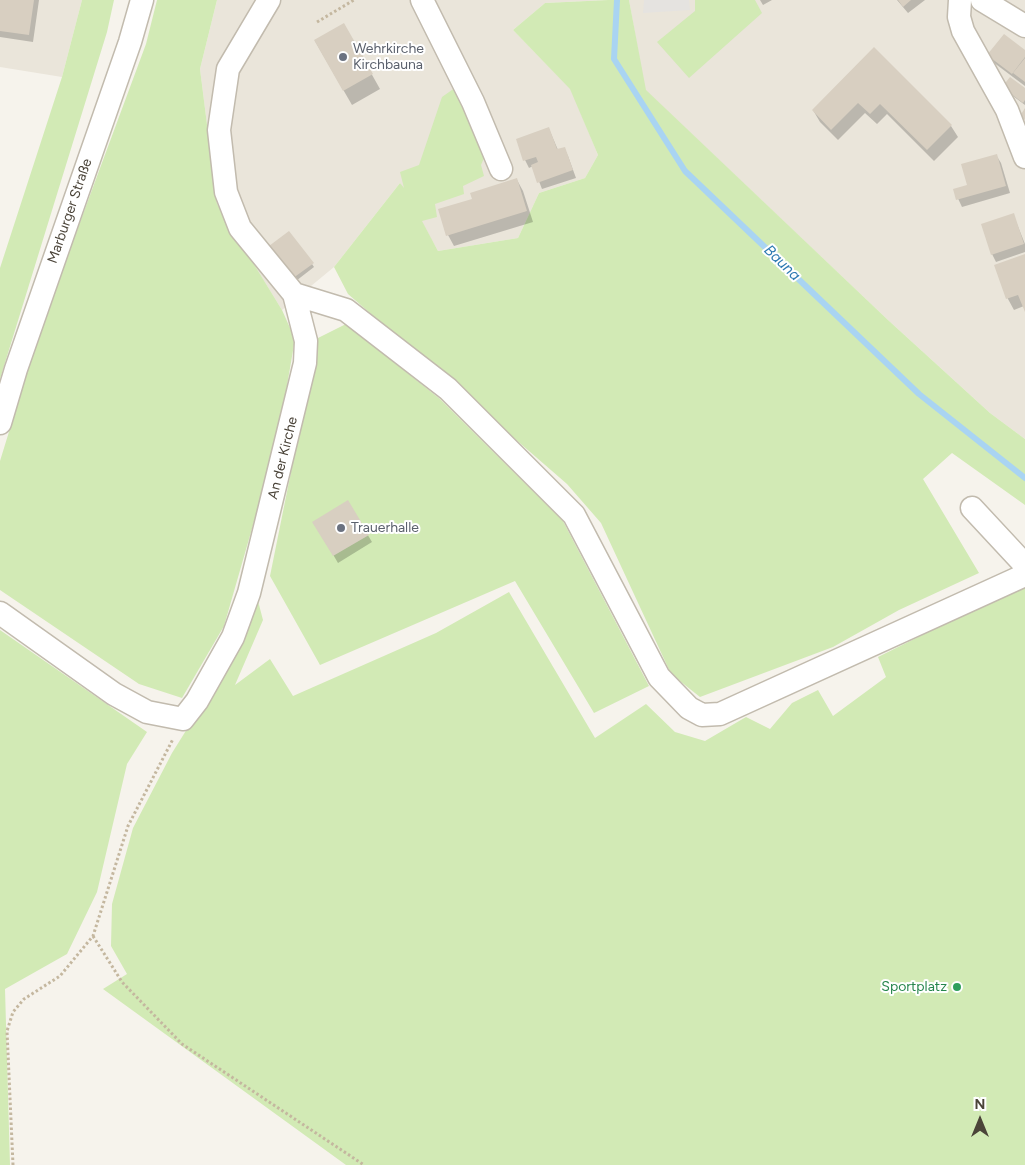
<!DOCTYPE html>
<html>
<head>
<meta charset="utf-8">
<style>
  body { margin:0 }
  #map { position:relative; width:1025px; height:1165px; overflow:hidden; background:#f6f3ec; font-family:Figtree,sans-serif }
  canvas { display:block }
  .north { position:absolute; left:955px; top:1095px; width:50px; height:50px; -webkit-text-stroke:4px #fff; paint-order:stroke; rotate:0deg; font-size:14px; font-weight:700; line-height:20px; text-align:center; color:#4b4439 }
  .north::after { content:''; display:block; margin:auto; width:18px; height:22px; background:#4b4439; clip-path:polygon(50% 0,100% 100%,50% 72%,0 100%) }
</style>
</head>
<body>
<div id="map">
<canvas width="1025" height="1165"></canvas>
<div class="north">N</div>
</div>
<script>
const ctx = document.querySelector('canvas').getContext('2d');
ctx.lineJoin = 'round';
function fill(path, color) {
  ctx.fillStyle = color;
  ctx.fill(path, 'evenodd');
}
function toPath(rows) {
  const path = new Path2D();
  for (const r of rows) {
    path.moveTo(r[0], r[1]);
    for (let i = 2; i < r.length; i += 2) path.lineTo(r[i], r[i + 1]);
  }
  return path;
}
function stroke(path, color, width, dash) {
  ctx.strokeStyle = color;
  ctx.lineWidth = width;
  ctx.lineCap = dash ? 'butt' : 'round';
  ctx.setLineDash(dash || []);
  ctx.stroke(path);
}
function write(font, color, halo, rows, align = 'center') {
  ctx.font = font + ' Figtree,sans-serif';
  ctx.lineWidth = 4;
  ctx.setLineDash([]);
  ctx.textBaseline = 'middle';
  ctx.strokeStyle = halo;
  ctx.fillStyle = color;
  for (const [text, x, y, turn = 0] of rows) {
    ctx.save();
    ctx.translate(x, y);
    ctx.rotate((+turn || 0) * Math.PI / 180);
    ctx.textAlign = isNaN(turn) ? turn : align;
    if (halo) ctx.strokeText(text, 0, 0);
    ctx.fillText(text, 0, 0);
    ctx.restore();
  }
}
const residential = toPath([
  [0,0,82,0,62,77,0,67],
  [217,0,608,0,545,3,513,30,571,89,598,155,585,178,539,193,518,238,438,251,400,183,334,267,282,310,217,205,200,69],
  [629,0,1025,0,1025,439,990,413,888,320,645,90]
]);
const green = toPath([
  [82,0,114,0,107,32,0,379,0,268,62,77],
  [157,0,217,0,200,69,217,204,282,310,295,339,278,438,224,626,182,698,139,684,0,590,0,461,28,370,66,260,146,44],
  [608,0,629,0,646,90,888,320,990,413,1025,439,1025,505,952,453,923,479,979,573,899,610,833,647,700,697,671,674,601,523,567,484,348,294,334,267,400,183,404,188,400,172,419,165,442,97,459,85,487,151,481,165,484,176,463,186,464,194,435,204,437,217,422,221,438,251,518,238,539,193,585,178,598,155,570,89,513,30,545,3],
  [695,0,755,0,762,13,689,78,657,42,695,11],
  [346,324,440,399,563,521,649,686,594,713,515,581,320,665,270,576,318,338],
  [1025,584,1025,1165,346,1165,103,989,127,974,111,946,112,904,133,828,172,753,202,705,258,601,263,620,235,685,270,659,293,696,436,633,509,592,595,738,646,704,675,732,705,741,746,717,770,729,792,703,818,690,833,716,886,677,878,657],
  [0,630,147,732,127,764,97,892,67,954,5,989,10,1165,0,1165]
]);
const parking = toPath([
  [644,0,689,0,690,10,643,13]
]);
const shadow = toPath([
  [0,0,39,0,33,42,0,37],
  [760,0,772,0,763,5],
  [897,0,925,0,908,13],
  [344,25,380,89,352,105,315,41],
  [874,49,951,126,958,137,934,161,887,114,877,124,865,113,838,140,820,122,813,110],
  [1025,52,1025,86,993,62,989,55],
  [1005,90,1025,90,1025,105],
  [549,129,558,150,564,148,568,156,576,178,542,189,533,166,529,168,525,160],
  [996,155,1001,163,1010,193,962,207,954,190,968,186],
  [517,180,523,191,533,222,454,246,448,235,473,200],
  [1013,214,1025,244,1025,252,996,262,992,254],
  [266,250,312,264,314,267,292,284],
  [1025,255,1025,309,1024,306,1014,310,1008,299,995,266],
  [348,502,372,542,338,563,314,522]
]);
const stream = toPath([
  [617,0,614,59,685,171,919,394,1025,478]
]);
const building = toPath([
  [0,0,34,0,29,35,0,31],
  [898,0,911,0,903,7],
  [344,23,373,74,343,91,314,40],
  [1004,34,1025,50,1025,57,1012,74,987,55],
  [874,47,952,125,927,150,880,104,870,114,858,103,831,130,812,110],
  [1025,58,1025,82,1013,73],
  [1010,77,1025,88,1025,100,1023,103,1002,87],
  [1025,108,1025,120,1020,116],
  [549,127,557,149,565,147,573,170,537,183,531,165,538,162,536,157,523,161,516,139],
  [997,154,1006,186,956,200,953,189,967,185,961,164],
  [517,178,527,211,446,236,438,209,472,199,470,193],
  [1014,213,1024,244,991,255,981,224],
  [289,231,314,263,289,281,265,249],
  [1025,254,1025,312,1018,295,1006,299,994,265],
  [348,500,369,535,333,556,312,522]
]);
const path = toPath([
  [317,22,354,0],
  [93,936,122,982,182,1044,364,1165],
  [13,1165,7,1031,13,1012,24,999,60,976,93,936,128,826,173,739]
]);
const minor = toPath([
  [422,0,473,102,501,169],
  [960,0,959,17,963,31,1007,110,1025,157],
  [982,0,1025,26],
  [294,294,346,310,448,389,574,515,659,677,689,708,702,715,720,714,1025,575],
  [0,423,16,369,130,42,142,0],
  [972,508,1025,565],
  [0,613,114,694,147,712,183,719,197,701,233,637,249,593,305,363,306,341,294,294,240,228,226,192,219,130,228,69,269,0]
]);
const markers = [
  [343,57,5,"#6b7280"],
  [341,528,5,"#6b7280"],
  [957,987,5,"#2e9e5b"]
];
const worshipNames = [
  ["Wehrkirche",353,49],
  ["Kirchbauna",353,65],
  ["Trauerhalle",351,528]
];
const streetNames = [
  ["Marburger Straße",70,211,-71],
  ["An der Kirche",283,458,-76]
];
const leisureNames = [
  ["Sportplatz",947,987]
];
const waterNames = [
  ["Bauna",782,263,44]
];
fill(residential, '#eae5da');
fill(green, '#d2eab5');
fill(parking, '#e5e3e0');
fill(shadow, '#0003');
stroke(stream, '#a9d4f2', 6);
fill(building, '#d8cfc1');
stroke(minor, '#c2bbae', 25);
stroke(path, '#c4b79f', 3, [2.5, 2.5]);
stroke(minor, '#fff', 22);
for (const [x, y, r, color] of markers) {
  const dot = new Path2D();
  dot.arc(x, y, r, 0, 2 * Math.PI);
  ctx.fillStyle = color;
  ctx.fill(dot);
  stroke(dot, '#fff', 2);
}
write('14px', '#5b616d', '#fff', worshipNames, 'left');
write('14px', '#4b4439', '#fff', streetNames);
write('14px', '#27864d', '#fff', leisureNames, 'right');
write('italic 15px', '#2e7ab2', '#fff', waterNames);
</script>
</body>
</html>
